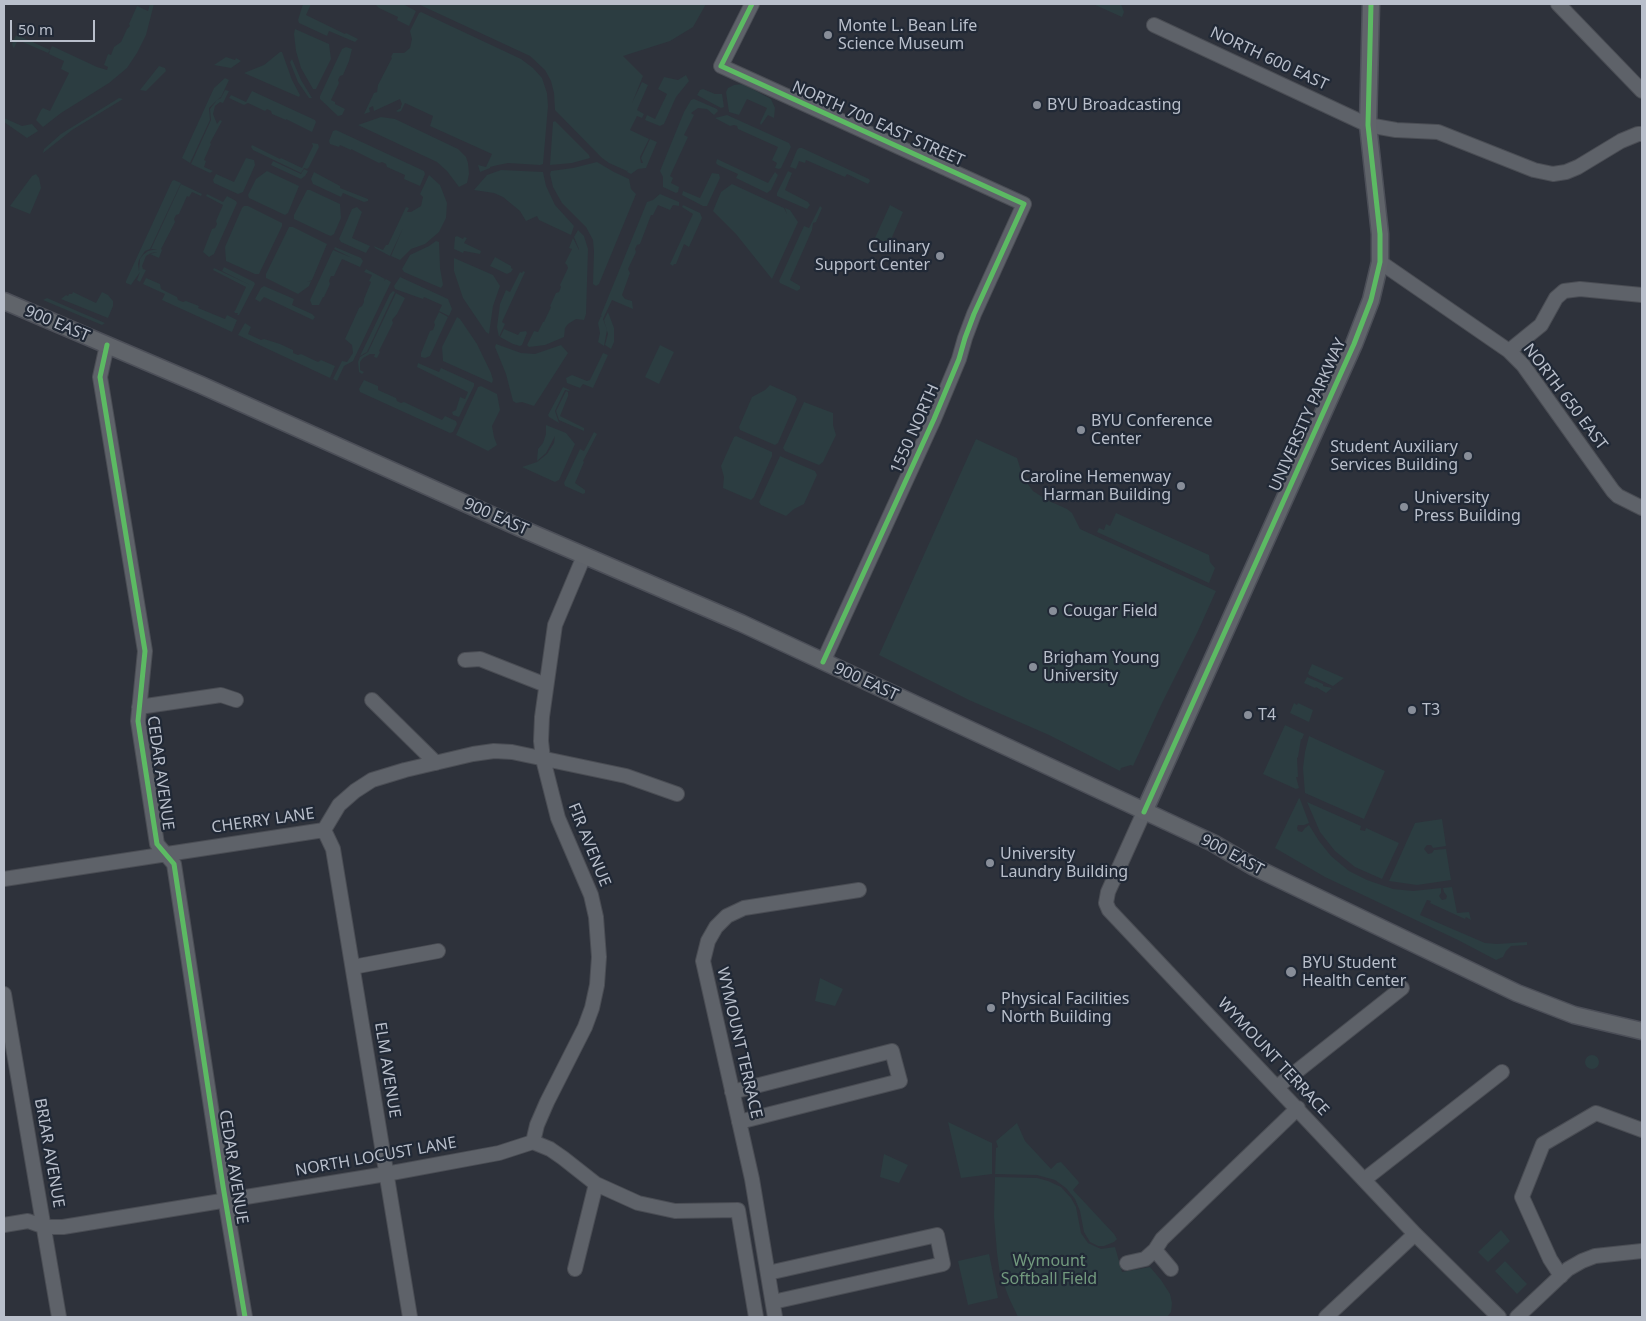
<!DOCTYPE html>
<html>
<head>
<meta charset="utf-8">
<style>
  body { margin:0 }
  #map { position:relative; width:1646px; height:1321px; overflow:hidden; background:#2e323b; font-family:"Noto Sans",sans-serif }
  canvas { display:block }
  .frame { position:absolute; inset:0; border:5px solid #b9bfcb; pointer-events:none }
  .scale { position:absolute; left:10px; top:20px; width:85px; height:22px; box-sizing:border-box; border:2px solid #b9bfcb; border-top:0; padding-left:6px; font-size:15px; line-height:18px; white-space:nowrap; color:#b9bfcb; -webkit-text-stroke:4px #212936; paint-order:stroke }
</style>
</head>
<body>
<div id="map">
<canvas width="1646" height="1321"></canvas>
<div class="frame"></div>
<div class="scale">50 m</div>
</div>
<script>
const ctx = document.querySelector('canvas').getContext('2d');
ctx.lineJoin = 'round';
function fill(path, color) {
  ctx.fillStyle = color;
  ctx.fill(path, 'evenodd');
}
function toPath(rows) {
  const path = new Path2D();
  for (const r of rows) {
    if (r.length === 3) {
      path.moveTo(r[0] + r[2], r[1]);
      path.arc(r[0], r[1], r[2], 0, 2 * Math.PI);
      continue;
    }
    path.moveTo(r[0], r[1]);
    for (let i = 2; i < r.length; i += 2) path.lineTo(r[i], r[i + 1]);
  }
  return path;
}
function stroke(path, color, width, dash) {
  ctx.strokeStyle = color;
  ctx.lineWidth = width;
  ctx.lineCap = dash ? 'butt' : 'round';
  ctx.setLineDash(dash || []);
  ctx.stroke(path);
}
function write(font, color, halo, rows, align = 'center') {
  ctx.font = font + ' "Noto Sans",sans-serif';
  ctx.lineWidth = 4.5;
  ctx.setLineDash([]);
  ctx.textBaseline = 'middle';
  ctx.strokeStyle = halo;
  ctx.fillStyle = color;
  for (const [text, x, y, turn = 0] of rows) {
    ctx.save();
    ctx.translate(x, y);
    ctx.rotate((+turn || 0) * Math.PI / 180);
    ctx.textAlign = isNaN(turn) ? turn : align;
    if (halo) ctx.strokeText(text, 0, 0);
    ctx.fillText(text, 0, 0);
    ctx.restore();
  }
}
const green = toPath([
  [150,4,154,4,146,35,137,53,127,68,109,83,61,113,43,127,36,120,41,110,43,108,50,111,69,73,61,69,64,61,49,54,50,50,48,53,18,40,14,48,13,47,12,44,15,37,17,35,50,50,52,46,97,67,107,70,108,67,104,65,108,54,111,55,114,47,121,42,127,29,130,26,129,24,137,6,148,11],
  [303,4,311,4,306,15,345,34,346,33,358,39,355,42,329,31,327,36,299,23,298,20],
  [375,4,403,4,416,11,409,26,397,20,398,17,379,8],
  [418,4,706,4,693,27,670,41,623,56,643,76,632,103,642,82,648,85,637,110,644,114,642,118,637,116,630,130,649,139,640,157,641,163,643,163,641,158,650,139,657,142,646,168,638,169,631,174,627,172,628,170,627,171,609,163,602,158,555,110,554,93,551,81,545,70,530,56],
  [1093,4,1121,4,1124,12,1122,17],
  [421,12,521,59,533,68,542,78,547,93,548,106,543,164,540,165,508,163,498,165,490,167,490,166,490,168,480,172,478,165,486,167,492,154,430,126,433,116,405,103,401,111,398,112,396,111,401,108,401,106,402,104,400,99,374,111,373,106,369,108,370,112,364,114,374,93,377,92,378,85,392,58,391,57,393,53,404,53,410,48,412,39,410,31,419,13],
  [295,29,329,44,331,59,316,89,313,89,301,68,296,51,294,34],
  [346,47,352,49,349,61,343,75,340,76,338,80,339,83,331,100,335,102,335,104,345,109,342,115,338,116,320,99,320,96,342,49],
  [280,52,282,52,292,80,300,95,299,97,244,73,264,65],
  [226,57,235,60,236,58,241,61,231,68,214,65],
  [292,59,301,80,312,98,309,98,298,82,290,62],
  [159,66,165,68,166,71,146,91,140,90],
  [686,75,689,81,676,97,664,124,660,126,645,120,647,115,655,119,667,94,658,89,664,77,678,80],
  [225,78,229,80,221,97,217,100,221,98,225,90,229,91,223,103,220,102,215,106,213,114,217,124,220,120,222,121,210,143,211,144,204,160,206,161,204,167,213,171,210,173,191,164,211,120,210,109,217,100,209,108,210,120,190,163,182,158,214,88],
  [743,84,771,99,775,108,774,118,768,115,761,125,760,123,767,108,747,99,739,115,729,112,726,92,728,88,734,85],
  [703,89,715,94,722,94,724,107,721,108,697,95,700,90],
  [252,91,315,120,316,122,312,132,286,119,286,120,272,114,271,111,267,109,265,111,248,103,244,105,229,98,231,95,246,102],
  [119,98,123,99,72,130,43,153,44,149,61,134],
  [694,99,717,109,718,111,714,115,707,109,698,108,691,113,694,115,684,135,688,137,670,176,673,178,671,183,679,187,678,192,676,193,663,187,663,177,660,171,684,112,691,100],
  [727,115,789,143,791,147,781,168,779,169,775,168,777,163,772,160,778,147,738,129,737,126,734,125,730,126,715,118],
  [381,117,395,119,458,149,466,157,468,163,469,174,467,183,459,187,447,171,437,162,358,125],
  [4,118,22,126,32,124,38,131,27,138,4,122],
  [555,121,589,155,590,158,572,163,550,165,553,122],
  [336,130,424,171,425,174,420,186,404,179,405,175,387,167,386,164,382,162,379,163,351,149,351,150,340,145,339,147,330,144,329,141,333,131],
  [312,143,318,144,319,147,309,167,307,169,304,168,301,173,253,150,251,147,252,145,280,159,281,158,302,168,313,146],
  [799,148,802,148,869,179,870,181,868,184,847,174,845,177,806,160,805,163,799,161,796,169,790,167,797,150],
  [246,158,254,160,255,165,243,192,238,194,214,183,213,180,216,174,234,182],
  [717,159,768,183,775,172,778,175,771,190,767,193,736,178,738,174,718,165,716,163],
  [273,161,301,174,304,169,308,171,305,176,301,179,271,165],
  [597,162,614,172,629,179,631,189,636,194,599,284,596,286,593,284,594,251,593,240,586,227,562,203,553,187,550,174,551,171,573,168],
  [501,170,543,172,546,186,555,205,574,226,571,235,539,220,537,216,526,221,520,211,503,197,494,193,474,190,487,175],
  [267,171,299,186,288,213,285,215,249,198,248,195,256,179],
  [788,171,792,173,785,190,808,202,810,205,807,209,777,196,777,193],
  [314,172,340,186,340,188,368,199,368,201,364,202,343,193,341,197,313,184,311,179],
  [712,173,719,174,720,178,707,206,703,206,682,195,683,191,700,198],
  [36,174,39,178,41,188,30,214,10,206,32,176],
  [429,175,440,185,447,203,446,218,439,232,425,244,411,249,400,260,391,256,403,228,390,256,375,248,374,246,383,250,386,245,388,245,406,207,409,208,407,212,411,212,421,206,423,197,420,194],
  [174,180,181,183,150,249,145,251,139,260,138,264,139,271,140,259,143,255,148,251,157,249,151,249,181,184,202,194,201,196,192,192,189,197,187,196,179,214,176,215,174,219,175,222,161,249,162,250,159,258,150,254,157,252,151,253,146,256,142,266,143,269,146,270,140,282,137,280,140,272,131,285,126,283,126,281,172,181],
  [732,184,784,208,787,214,785,208,790,210,798,222,772,279,736,234,713,211,721,192],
  [307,190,310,190,340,204,341,218,334,234,331,236,328,235,294,219,294,215],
  [207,194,223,202,227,196,236,201,237,203,214,254,209,257,203,252,212,229,215,228,217,224,216,221,223,205,206,196],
  [660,194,679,202,679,206,673,205,670,210,658,205,653,215,651,215,640,244,637,245,635,249,636,252,628,269,630,273,622,295,625,299,632,301,633,309,612,300,603,319,607,330,604,346,598,342,600,333,598,323,601,316,602,317,601,315,647,202,653,200],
  [683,205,700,213,702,218,689,247,684,244,676,264,674,264,673,266,670,264,693,214,682,207],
  [890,205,903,212,889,244,875,238],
  [244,206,248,206,282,223,282,226,259,274,255,274,226,261,225,247,242,208],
  [820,206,822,208,816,222,813,223,812,230,790,280,800,286,800,289,797,291,780,283,779,281,804,226,809,228],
  [357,207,362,212,352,238,370,246,366,253,341,242,339,239,352,209],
  [289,227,293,227,327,244,312,280,307,282,311,281,309,286,298,294,266,278,266,274],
  [578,230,584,236,588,249,586,314,584,320,576,319,568,324,565,328,564,337,545,345,529,347,527,345,534,331,538,332,543,322,544,322,551,307,550,306,556,293,559,292,561,287,560,285,568,268,567,265,565,263,572,249,569,248,573,238,579,250,579,259,579,249,574,237],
  [457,236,463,239,464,237,467,238,464,243,481,251,480,254,464,251,463,253,454,249,455,237],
  [436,241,439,242,439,243,440,268,443,285,441,288,404,272,402,269,410,255,429,246],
  [335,247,361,258,363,261,360,267,342,259,334,276,331,276,329,281,330,284,324,297,323,297,319,305,312,305,310,300,333,250,352,258,334,249],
  [495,257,511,266,511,268,513,269,511,272,507,274,490,266],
  [454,258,493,275,500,286,493,306,489,334,486,332,463,298,454,271],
  [224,267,254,282,255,284,239,315,237,315,238,313,235,313,234,311,235,311,246,287,213,270,214,268,250,285,222,271],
  [366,269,385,279,384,281,386,279,391,282,353,361,344,366,337,381,333,379,342,361,347,362,353,353,352,345,345,339,359,308,362,306,364,302,364,299,371,282,369,281,372,275,364,272],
  [523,271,525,272,502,322,505,324,499,337,497,327,500,304,506,290,510,292,520,272,522,273],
  [400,277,448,299,452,309,449,316,439,311,442,305,424,297,423,299,395,289,394,286],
  [146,278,160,284,161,289,177,297,178,300,183,302,186,301,199,306,198,308,225,319,227,315,237,320,232,332,162,300,165,294,143,284],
  [264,286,294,299,292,305,312,314,315,317,313,320,264,297,260,302,255,299,261,288],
  [393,291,395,292,367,352,360,356,390,294],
  [73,292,96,303,102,292,108,295,113,301,113,306,108,318,61,299,66,295,68,296,69,294,72,294],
  [396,293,405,298,397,314,392,320,393,323,379,351,380,352,377,358,374,357,375,354,370,354,363,358,360,362,360,370,364,372,362,374,359,372,358,362,360,357,368,352],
  [47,298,105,323,102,325,43,300],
  [439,312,448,317,430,356,425,358,421,357,421,353,430,331,433,330,435,325,434,322],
  [608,312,614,328,614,342,611,349,605,345,608,334,604,320],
  [457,317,460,319,477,344,491,373,493,380,492,383,443,361,442,347],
  [245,323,251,327,248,334,261,340,264,339,280,344,293,350,293,353,298,355,301,354,318,362,321,360,335,366,330,378,238,335],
  [504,329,518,335,520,332,526,331,527,333,522,345,520,346,513,344,500,337],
  [496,344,521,353,535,354,561,345,568,353,534,406,522,402,516,403,513,401,506,374,495,347],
  [660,345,674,352,659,384,645,377],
  [603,353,608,355,593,388,583,384,580,388,567,383,566,378,572,375,587,381,590,380],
  [418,363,439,372,441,368,474,383,474,386,459,417,453,415,452,412,456,410,460,397,465,399,468,392,417,367],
  [364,380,378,386,378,390,396,398,397,401,401,403,404,402,442,420,445,416,456,421,457,424,453,432,450,433,360,392,359,389],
  [770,385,795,396,797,399,778,443,775,445,740,430,739,427,752,397,765,390],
  [481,386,497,394,500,410,492,426,494,437,497,445,488,451,456,435,478,387],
  [563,387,570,390,569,391,565,390,555,411,559,423,549,417,548,415],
  [566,391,568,392,568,396,560,416,584,428,584,431,559,420,556,411],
  [804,402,833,413,833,425,836,435,823,462,819,465,785,451,783,448],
  [546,425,556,429,555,436,546,453,537,461,538,449,543,443,546,434],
  [556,429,566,433,575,444,559,480,555,482,522,467,537,462,547,454,554,443],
  [594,432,597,434,583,461,584,462,575,483,585,490,585,493,583,494,565,486,564,483,580,449,584,451],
  [736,436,772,452,772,456,754,497,751,500,723,488,724,477,721,466,734,437],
  [976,439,1017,458,1023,477,1033,491,1047,500,1067,509,1072,513,1080,529,1216,591,1198,631,1162,703,1133,766,1131,765,1121,768,1120,771,1049,735,969,700,879,655],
  [780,456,815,471,817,475,804,504,794,509,786,516,761,505,759,502],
  [1116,513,1209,555,1210,562,1215,568,1209,583,1097,532,1099,528,1104,530,1106,524,1110,526],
  [1312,664,1344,678,1333,686,1309,675,1308,673],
  [1307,677,1323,684,1323,686,1332,688,1326,693,1316,687,1315,688,1304,683],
  [1294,703,1297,705,1298,703,1313,710,1309,722,1292,714,1290,713],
  [1285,725,1304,734,1302,739,1301,739,1298,757,1297,758,1298,777,1296,777,1299,788,1296,789,1263,774],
  [1309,736,1385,771,1364,819,1305,793,1303,768,1305,752],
  [1299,798,1300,799,1309,823,1304,825,1298,825,1297,828,1298,831,1302,832,1305,828,1309,825,1319,841,1331,856,1349,871,1367,880,1393,889,1413,891,1441,888,1441,893,1439,896,1442,900,1446,899,1447,896,1444,892,1443,888,1452,887,1457,913,1469,912,1471,920,1466,917,1465,919,1430,903,1431,901,1427,900,1420,915,1485,943,1497,944,1527,942,1527,945,1511,946,1506,951,1503,957,1496,960,1458,940,1325,877,1275,848],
  [1307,802,1361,826,1360,830,1365,831,1366,828,1399,843,1382,879,1355,867,1335,851,1320,832],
  [1442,819,1446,846,1433,848,1431,845,1427,845,1424,849,1428,854,1432,853,1434,850,1446,849,1451,880,1417,885,1389,881,1415,823],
  [820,978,843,989,835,1006,815,1001],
  [1592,1062,7],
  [948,1122,992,1143,992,1174,961,1178],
  [1017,1123,1025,1141,1051,1169,1057,1163,1061,1162,1078,1181,1079,1183,1073,1190,1114,1234,1117,1239,1114,1242,1104,1246,1098,1246,1090,1242,1084,1232,1080,1211,1075,1199,1066,1188,1055,1180,1037,1175,995,1174,996,1148,998,1147,996,1141],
  [884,1154,908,1165,899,1183,880,1177],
  [995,1177,1037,1178,1048,1181,1061,1187,1071,1198,1076,1207,1081,1233,1088,1243,1101,1249,1115,1247,1122,1272,1150,1267,1161,1280,1170,1294,1172,1303,1171,1312,1167,1317,1018,1317,1009,1298,1000,1274,997,1253,994,1216],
  [1501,1230,1510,1241,1488,1262,1478,1252],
  [989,1254,998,1298,968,1305,958,1261],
  [1505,1261,1527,1284,1517,1294,1495,1271]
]);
const minor = toPath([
  [752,4,721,66,1024,204,974,314,965,338,959,359,934,419,823,662],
  [1558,4,1642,91],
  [1154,25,1368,125,1396,130,1438,132,1534,170,1553,174,1566,172,1578,167,1621,141,1638,134,1642,134],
  [1380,262,1509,351,1523,365,1613,491,1618,496,1642,508],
  [107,345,100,377,145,651,138,721,157,844,174,864,223,1186,245,1317],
  [1509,351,1541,325,1556,298,1564,291,1580,289,1642,295],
  [465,660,480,659,546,685],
  [372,700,436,763],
  [139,707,221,695,236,700],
  [1144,812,1108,892,1106,903,1109,910,1415,1234,1499,1317],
  [324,830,333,849,410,1317],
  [4,879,324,830,339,805,355,791,372,780,405,770,473,754,494,751,512,752,626,776,677,794],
  [353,967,438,951],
  [4,994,59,1317],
  [1277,1087,1402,988],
  [732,1092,892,1051,900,1081,739,1122],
  [533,1142,537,1125,547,1102,585,1027,592,1008,597,985,599,957,596,917,591,895,558,818,543,759,541,741,542,717,555,625,584,556],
  [1365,1179,1502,1072],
  [4,1225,28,1221,45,1227,63,1227,386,1174,499,1153,533,1142,550,1149,563,1158,596,1184,638,1203,675,1211,738,1210,756,1317],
  [1155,1250,1171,1269],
  [1127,1263,1145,1259,1155,1250,1162,1239,1298,1108],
  [575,1269,596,1184],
  [768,1273,937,1235,943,1264,773,1302],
  [1561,1276,1550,1259,1522,1197,1543,1144,1596,1113,1642,1130],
  [775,1317,752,1179,703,961,708,941,716,927,727,916,744,908,859,890],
  [1326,1317,1415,1234],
  [1517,1317,1568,1269,1582,1261,1595,1256,1642,1251]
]);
const major = toPath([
  [4,301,201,385,518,527,741,623,1213,843,1254,867,1517,993,1574,1015,1642,1031],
  [1144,812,1354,344,1371,300,1380,262,1380,234,1368,125,1371,4]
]);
const cycleway = toPath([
  [752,4,721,66,1024,204,974,314,965,338,959,359,934,419,823,662],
  [107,345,100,377,145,651,138,721,157,844,174,864,223,1186,245,1317],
  [1144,812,1354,344,1371,300,1380,262,1380,234,1368,125,1371,4]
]);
const markers = [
  [828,35,5,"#888e99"],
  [1037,105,5,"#888e99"],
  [940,256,5,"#888e99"],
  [1081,430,5,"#888e99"],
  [1468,456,5,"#888e99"],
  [1181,486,5,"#888e99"],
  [1404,507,5,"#888e99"],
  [1053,611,5,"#888e99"],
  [1033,667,5,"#888e99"],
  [1412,710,5,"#888e99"],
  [1248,715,5,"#888e99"],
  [990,863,5,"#888e99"],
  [1291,972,6,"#888e99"],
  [991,1008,5,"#888e99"]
];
const poiNames = [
  ["Monte L. Bean Life",838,26],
  ["Science Museum",838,44],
  ["BYU Broadcasting",1047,105],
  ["Culinary",930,247,"right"],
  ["Support Center",930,265,"right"],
  ["BYU Conference",1091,421],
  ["Center",1091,439],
  ["Student Auxiliary",1458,447,"right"],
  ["Services Building",1458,465,"right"],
  ["Caroline Hemenway",1171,477,"right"],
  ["Harman Building",1171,495,"right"],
  ["University",1414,498],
  ["Press Building",1414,516],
  ["Cougar Field",1063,611],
  ["Brigham Young",1043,658],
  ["University",1043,676],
  ["T3",1422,710],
  ["T4",1258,715],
  ["University",1000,854],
  ["Laundry Building",1000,872],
  ["BYU Student",1302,963],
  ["Health Center",1302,981],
  ["Physical Facilities",1001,999],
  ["North Building",1001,1017]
];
const streetNames = [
  ["NORTH 600 EAST",1269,59,25],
  ["NORTH 700 EAST STREET",878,124,24],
  ["900 EAST",57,324,23],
  ["NORTH 650 EAST",1565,397,53],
  ["UNIVERSITY PARKWAY",1308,415,-66],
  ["1550 NORTH",915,429,-66],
  ["900 EAST",496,517,24],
  ["900 EAST",866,682,25],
  ["CEDAR AVENUE",160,773,82],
  ["CHERRY LANE",263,821,-8],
  ["FIR AVENUE",589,845,68],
  ["900 EAST",1232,855,28],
  ["WYMOUNT TERRACE",739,1043,77],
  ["WYMOUNT TERRACE",1273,1057,47],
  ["ELM AVENUE",387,1070,81],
  ["BRIAR AVENUE",49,1153,80],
  ["NORTH LOCUST LANE",376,1157,-10],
  ["CEDAR AVENUE",233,1167,81]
];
const parkNames = [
  ["Wymount",1049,1261],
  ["Softball Field",1049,1279]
];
fill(green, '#2c3d41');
stroke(minor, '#4a4d54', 16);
stroke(major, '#4c4f58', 19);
stroke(minor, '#5e6269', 14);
stroke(major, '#60646a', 16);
stroke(cycleway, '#5cba63', 5);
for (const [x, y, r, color] of markers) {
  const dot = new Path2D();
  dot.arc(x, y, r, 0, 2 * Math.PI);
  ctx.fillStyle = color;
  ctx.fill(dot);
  stroke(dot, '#212936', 2);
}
write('16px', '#b9bfcb', '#212936', poiNames, 'left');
write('16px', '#b9bfcb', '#212936', streetNames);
write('16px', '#729a7e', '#212936', parkNames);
</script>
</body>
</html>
